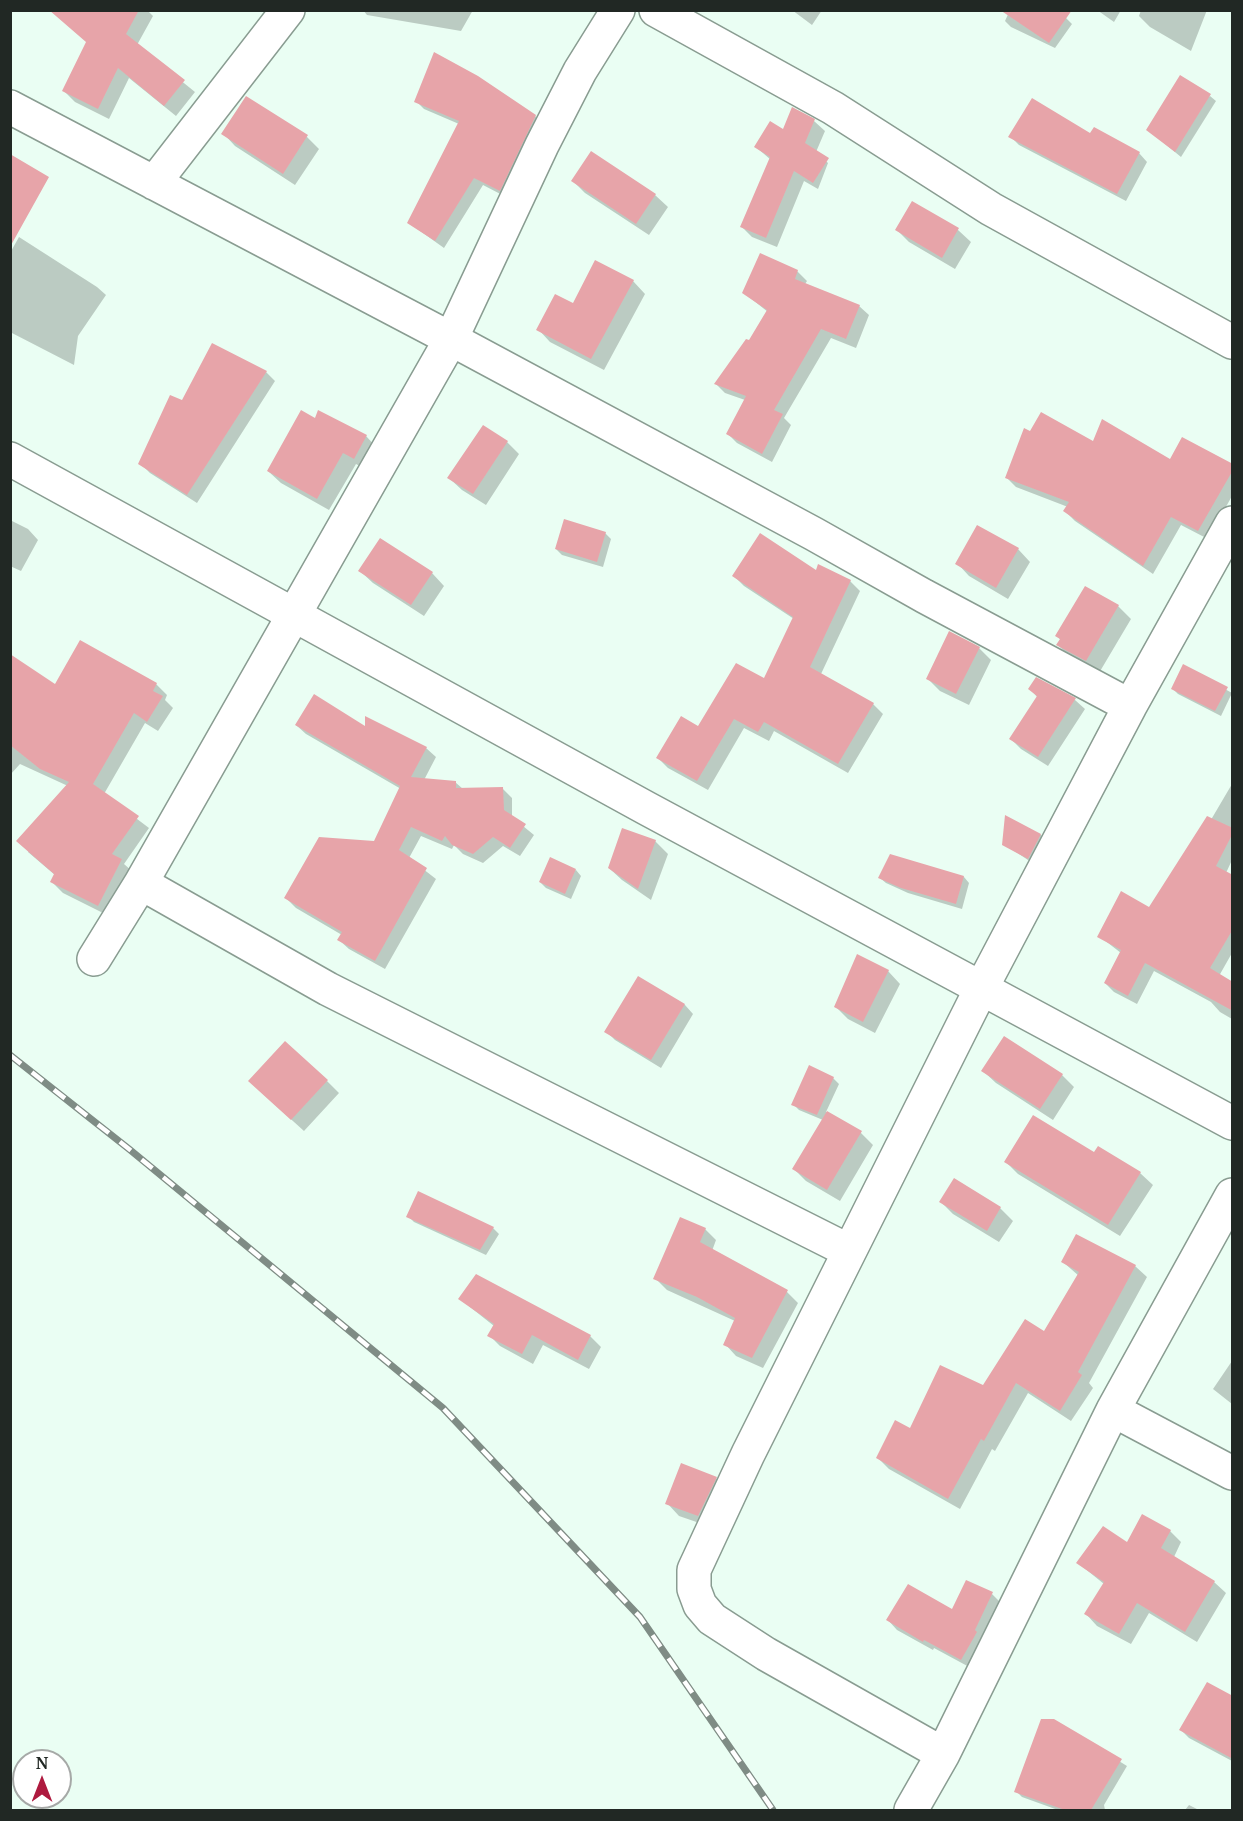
<!DOCTYPE html>
<html>
<head>
<meta charset="utf-8">
<style>
  body { margin:0 }
  #map { position:relative; width:1243px; height:1821px; overflow:hidden; background:#eafef3; font-family:"Noto Serif",serif }
  canvas { display:block }
  .frame { position:absolute; inset:0; border:12px solid #212824; pointer-events:none }
  .north { position:absolute; left:12px; top:1749px; width:60px; height:60px; box-sizing:border-box; background:#fff; border:2px solid #a6a9a7; border-radius:50%; rotate:0deg; font-size:16px; font-weight:700; line-height:24px; text-align:center; color:#212824 }
  .north::after { content:''; display:block; margin:auto; width:21px; height:27px; background:#ae1a3f; clip-path:polygon(50% 0,100% 100%,50% 72%,0 100%) }
</style>
</head>
<body>
<div id="map">
<canvas width="1243" height="1821"></canvas>
<div class="frame"></div>
<div class="north">N</div>
</div>
<script>
const ctx = document.querySelector('canvas').getContext('2d');
ctx.lineJoin = 'round';
function fill(path, color) {
  ctx.fillStyle = color;
  ctx.fill(path, 'evenodd');
}
function toPath(rows) {
  const path = new Path2D();
  for (const r of rows) {
    path.moveTo(r[0], r[1]);
    for (let i = 2; i < r.length; i += 2) path.lineTo(r[i], r[i + 1]);
  }
  return path;
}
function stroke(path, color, width, dash) {
  ctx.strokeStyle = color;
  ctx.lineWidth = width;
  ctx.lineCap = dash ? 'butt' : 'round';
  ctx.setLineDash(dash || []);
  ctx.stroke(path);
}
const shadow = toPath([
  [50,10,147,10,153,16,137,45,195,92,176,116,129,78,109,119,75,102,64,91,88,43],
  [363,10,473,10,461,31,367,15],
  [792,10,822,10,812,25],
  [1010,10,1066,18,1072,24,1055,48,1011,27,1005,21],
  [1097,10,1121,10,1114,22],
  [1141,10,1207,10,1191,51,1150,27,1139,16],
  [1210,96,1216,101,1181,157,1148,130],
  [416,101,535,116,544,125,508,198,483,185,444,248,409,223,459,124,424,109],
  [814,121,825,131,816,152,828,163,818,189,804,181,777,247,752,237,742,227,771,160,756,147,783,131],
  [223,133,307,137,319,149,295,185,235,146],
  [1010,136,1139,153,1147,162,1126,201,1019,145],
  [573,181,655,195,668,207,649,235,585,193],
  [913,203,958,230,971,242,955,269,909,242,897,230],
  [19,237,97,287,106,295,78,336,74,365,10,332,10,253],
  [797,271,807,281,805,284,859,306,869,315,856,348,831,338,784,418,791,425,772,462,737,443,728,434,745,400,725,393,716,384,750,342,768,312,744,293],
  [633,281,645,294,604,370,550,342,538,329,573,305],
  [266,372,275,381,197,503,150,473,140,463],
  [315,420,366,436,378,449,367,470,356,464,329,510,281,483,268,471],
  [1031,433,1171,461,1232,466,1232,496,1208,539,1181,525,1153,574,1075,521,1065,511,1068,507,1016,487,1007,478],
  [507,442,519,454,486,505,462,490,449,478],
  [10,520,28,529,38,540,21,571,10,566],
  [605,533,611,539,603,567,562,555,556,549],
  [380,540,432,573,444,586,424,616,373,583,360,571],
  [1018,549,1030,562,1008,599,969,576,957,563],
  [816,572,850,581,860,591,821,674,873,704,883,714,848,773,774,731,769,741,744,728,708,790,668,768,658,758,764,681,794,619,744,586,734,576],
  [1085,588,1118,606,1131,619,1099,673,1070,657,1058,645,1061,640,1057,636],
  [979,648,991,660,969,705,940,691,927,678],
  [10,656,56,686,156,684,167,695,165,700,173,708,158,731,145,723,104,794,149,828,124,864,132,871,109,916,63,893,52,882,55,875,28,852,68,786,20,764,10,775],
  [1184,666,1232,693,1221,716,1178,694,1173,689],
  [1036,679,1075,700,1085,709,1048,766,1021,749,1011,739,1038,698,1030,689],
  [296,725,366,728,426,748,436,757,424,780,455,782,463,789,502,788,512,798,512,817,534,835,520,856,503,846,483,863,463,854,454,845,452,849,421,836,409,858,436,879,385,969,349,949,339,940,342,935,296,908,286,898,375,843,401,789,306,734],
  [1232,784,1232,860,1226,873,1232,877,1232,953,1219,976,1232,984,1232,1019,1220,1012,1211,1002,1154,971,1137,1004,1114,992,1105,983,1121,953,1099,936,1150,909,1195,847],
  [1006,818,1041,835,1046,841,1034,864,1004,844],
  [655,841,668,854,651,900,622,880,609,868],
  [576,870,581,876,571,899,546,888,540,882],
  [964,877,969,883,962,909,908,893,886,883,880,878],
  [888,971,900,984,875,1033,848,1019,836,1007],
  [638,979,685,1005,693,1014,661,1068,615,1040,606,1031],
  [983,1071,1062,1075,1074,1087,1053,1120,996,1083],
  [833,1078,839,1084,826,1112,861,1133,873,1145,840,1201,806,1181,794,1169,823,1120,799,1110,793,1104],
  [327,1081,339,1093,304,1131,263,1094],
  [1006,1162,1140,1173,1153,1185,1120,1236,1018,1174],
  [955,1180,1000,1208,1013,1221,999,1242,953,1214,941,1202],
  [408,1216,493,1228,499,1234,486,1255,414,1222],
  [705,1229,716,1240,712,1251,787,1292,798,1303,763,1368,736,1356,725,1344,735,1321,667,1290,655,1278],
  [1063,1262,1135,1266,1147,1277,1089,1383,1093,1388,1071,1421,1028,1393,995,1451,992,1449,960,1509,889,1469,878,1458,910,1430,984,1387,1045,1333,1079,1276],
  [460,1299,590,1336,601,1347,589,1369,543,1345,533,1364,500,1346,489,1335,494,1326],
  [1232,1361,1232,1404,1213,1389],
  [716,1478,728,1490,711,1527,679,1516,667,1503],
  [1170,1531,1181,1542,1174,1557,1214,1582,1226,1593,1197,1642,1149,1613,1131,1644,1097,1626,1086,1614,1104,1584,1078,1563],
  [992,1594,1001,1603,971,1668,934,1648,933,1650,897,1630,888,1620,953,1612],
  [1232,1697,1232,1761,1189,1738,1181,1730],
  [1054,1721,1127,1766,1104,1805,1105,1810,1058,1810,1022,1797,1016,1791],
  [1189,1805,1199,1810,1185,1810]
]);
const building = toPath([
  [49,10,139,10,126,34,185,80,164,106,118,68,98,109,62,91,86,42],
  [1000,10,1072,10,1049,43],
  [434,52,478,76,536,115,500,191,474,178,435,241,407,223,459,121,414,102],
  [1180,75,1211,94,1175,152,1146,130],
  [246,96,308,135,283,174,221,134],
  [1032,98,1090,133,1094,127,1140,152,1117,194,1008,137],
  [792,107,815,119,805,143,829,158,813,183,794,171,766,238,740,227,770,157,754,147,770,121,783,129],
  [591,151,656,194,636,224,571,181],
  [10,154,49,177,10,247],
  [912,201,959,228,942,258,895,230],
  [760,253,798,270,795,279,860,305,846,339,821,329,774,410,783,414,762,454,726,434,746,396,714,384,746,339,749,340,767,310,742,293],
  [595,260,634,280,591,359,536,330,555,294,573,303],
  [212,343,267,371,187,495,138,464,170,395,182,400],
  [301,410,315,418,318,410,367,435,354,459,343,453,317,499,267,471],
  [1041,412,1093,441,1102,419,1170,459,1182,437,1233,464,1233,470,1198,531,1171,517,1143,566,1063,511,1069,502,1005,478,1024,428,1030,431],
  [483,425,508,441,473,494,447,478],
  [564,519,606,532,597,562,555,549],
  [977,525,1019,548,996,588,955,564],
  [760,533,816,570,818,564,851,580,810,667,874,703,838,764,764,722,758,732,734,719,697,781,656,758,681,716,698,726,736,663,764,678,793,617,732,576],
  [380,538,433,572,411,605,358,571],
  [1085,586,1119,605,1086,661,1056,645,1060,639,1055,636],
  [949,631,980,647,956,694,926,679],
  [80,640,157,683,153,691,163,696,147,722,134,713,93,784,139,816,112,854,122,859,98,906,50,882,54,874,16,841,69,782,40,769,10,745,10,654,55,684],
  [1183,664,1228,687,1215,711,1171,689],
  [1036,677,1076,698,1038,757,1009,739,1037,696,1028,689],
  [314,694,365,726,365,716,427,747,411,777,456,781,456,788,503,787,504,810,526,824,510,848,493,837,473,854,452,845,445,836,442,841,411,827,399,850,427,868,375,961,337,940,342,932,284,898,319,837,374,841,400,786,295,725],
  [1005,815,1041,834,1028,859,1002,845],
  [1207,816,1233,828,1233,833,1216,866,1233,875,1233,929,1210,968,1233,982,1233,1011,1145,963,1128,996,1104,983,1121,950,1097,937,1121,891,1149,907],
  [622,828,656,840,638,889,608,868],
  [890,854,964,876,956,904,901,888,878,878],
  [550,857,576,869,565,894,539,882],
  [857,954,889,970,863,1022,834,1007],
  [638,976,685,1004,651,1060,604,1032],
  [1004,1036,1063,1074,1040,1109,981,1071],
  [285,1041,328,1080,291,1120,248,1081],
  [809,1065,834,1077,817,1115,791,1105],
  [827,1111,862,1131,827,1190,792,1169],
  [1033,1115,1094,1152,1098,1146,1141,1172,1108,1225,1004,1162],
  [954,1178,1001,1207,987,1231,939,1202],
  [418,1191,494,1227,480,1250,406,1217],
  [680,1217,706,1228,700,1242,788,1290,752,1358,723,1345,735,1318,697,1297,653,1279],
  [1076,1234,1136,1265,1078,1372,1082,1375,1060,1411,1016,1383,984,1441,981,1439,948,1499,876,1458,895,1420,910,1428,940,1365,983,1385,1025,1319,1044,1331,1079,1272,1061,1262],
  [476,1274,591,1335,578,1360,532,1335,522,1354,487,1336,494,1324,458,1299],
  [681,1463,717,1477,698,1516,665,1504],
  [1142,1514,1171,1530,1161,1548,1215,1581,1185,1632,1137,1603,1119,1634,1084,1614,1104,1582,1076,1563,1103,1526,1127,1542],
  [966,1580,993,1592,975,1630,977,1632,961,1660,924,1640,923,1642,886,1620,908,1584,952,1609],
  [1207,1682,1233,1696,1233,1759,1179,1730],
  [1041,1719,1054,1719,1122,1759,1091,1810,1065,1810,1014,1792]
]);
const minor = toPath([
  [656,10,833,108,991,209,1232,342],
  [10,107,451,339,814,534,924,596,1130,706],
  [154,183,288,10],
  [10,459,646,808,1232,1123],
  [141,883,328,989,849,1251],
  [94,959,141,883,451,339,542,145,580,71,618,10],
  [1113,1410,1232,1473],
  [943,1754,766,1654,712,1619,700,1605,694,1589,694,1570,748,1454,982,987,1130,706,1232,523],
  [911,1810,943,1754,1113,1410,1232,1195]
]);
const rail = toPath([
  [10,1055,129,1149,443,1408,640,1617,773,1810]
]);
fill(shadow, '#0003');
fill(building, '#e7a4a9');
stroke(minor, '#899c91', 36);
stroke(minor, '#fff', 33);
stroke(rail, '#7f8c85', 7);
stroke(rail, '#fff', 4.5, [14]);
</script>
</body>
</html>
